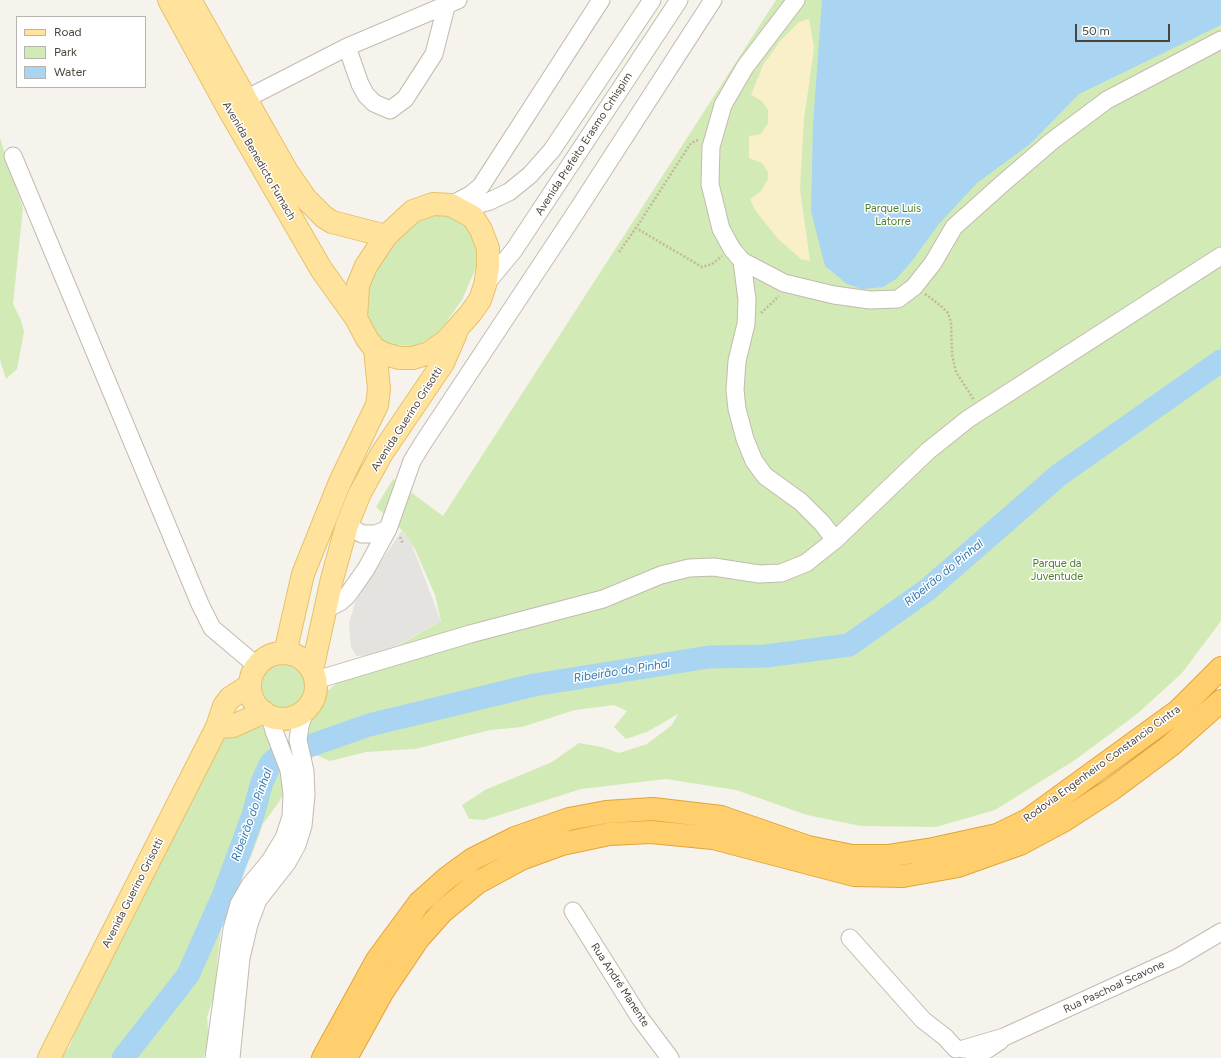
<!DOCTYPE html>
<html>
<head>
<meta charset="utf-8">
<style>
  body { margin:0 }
  #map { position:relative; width:1221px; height:1058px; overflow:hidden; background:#f6f3ec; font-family:Figtree,sans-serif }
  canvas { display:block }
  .legend { position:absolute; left:16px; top:16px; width:130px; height:72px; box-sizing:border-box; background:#fff; border:1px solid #b7b4b0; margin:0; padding:5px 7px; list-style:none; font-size:12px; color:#4b4439 }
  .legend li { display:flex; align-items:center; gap:8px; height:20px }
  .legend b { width:20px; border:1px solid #b7b4b0 }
  .scale { position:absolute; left:1075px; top:24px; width:95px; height:18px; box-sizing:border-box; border:2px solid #4b4439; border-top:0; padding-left:5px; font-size:12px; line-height:14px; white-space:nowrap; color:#4b4439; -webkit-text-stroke:3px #fff; paint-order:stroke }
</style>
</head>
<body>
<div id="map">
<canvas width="1221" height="1058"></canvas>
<ul class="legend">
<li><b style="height:5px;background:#ffe39c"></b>Road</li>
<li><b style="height:11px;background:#d2eab5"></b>Park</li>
<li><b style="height:11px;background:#a9d4f2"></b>Water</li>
</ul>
<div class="scale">50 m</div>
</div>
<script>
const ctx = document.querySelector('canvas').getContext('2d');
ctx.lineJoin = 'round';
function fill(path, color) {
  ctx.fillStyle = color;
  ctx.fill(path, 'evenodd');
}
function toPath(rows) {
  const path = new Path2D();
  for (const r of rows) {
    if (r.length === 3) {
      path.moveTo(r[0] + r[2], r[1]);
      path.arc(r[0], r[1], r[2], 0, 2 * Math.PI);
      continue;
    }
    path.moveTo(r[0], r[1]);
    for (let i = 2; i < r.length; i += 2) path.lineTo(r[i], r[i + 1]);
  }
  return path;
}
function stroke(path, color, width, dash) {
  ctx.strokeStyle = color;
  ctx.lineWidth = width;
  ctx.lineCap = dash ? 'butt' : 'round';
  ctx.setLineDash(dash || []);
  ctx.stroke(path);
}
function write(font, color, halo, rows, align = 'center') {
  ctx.font = font + ' Figtree,sans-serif';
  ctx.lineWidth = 3;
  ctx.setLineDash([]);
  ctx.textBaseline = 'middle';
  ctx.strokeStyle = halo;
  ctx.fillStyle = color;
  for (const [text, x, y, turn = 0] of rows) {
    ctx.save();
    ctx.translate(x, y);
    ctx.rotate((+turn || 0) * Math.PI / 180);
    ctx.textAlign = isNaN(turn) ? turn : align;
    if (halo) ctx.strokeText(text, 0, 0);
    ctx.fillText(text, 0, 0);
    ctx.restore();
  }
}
const green = toPath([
  [776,0,1221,0,1221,621,1182,673,1137,714,1075,760,995,810,936,827,861,826,807,815,736,790,666,779,581,789,484,820,469,819,462,805,485,790,552,762,579,743,602,747,619,753,647,744,672,725,678,714,647,732,626,739,614,727,627,711,614,705,575,710,522,727,490,730,415,749,366,752,330,761,314,754,304,735,325,693,348,674,441,621,435,595,415,549,402,530,376,507,393,479,443,516],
  [0,138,23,208,13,304,21,320,24,332,17,369,6,379,0,360],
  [437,213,453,217,466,226,471,232,479,254,475,270,462,300,445,324,435,335,427,340,413,346,391,345,377,337,365,317,369,279,397,234,429,214],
  [282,687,23],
  [247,726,262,727,270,733,287,787,279,802,263,824,251,857,225,896,217,963,217,987,207,1017,209,1041,203,1058,61,1058,70,1046,86,1002,220,741,234,730]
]);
const sand = toPath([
  [809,19,814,47,813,56,804,119,800,189,810,261,801,259,778,239,755,210,750,199,761,191,768,179,768,172,762,163,749,158,749,136,761,134,768,123,768,110,762,101,751,95,763,65,780,41,799,22]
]);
const parking = toPath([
  [402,530,412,545,441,621,380,655,356,656,351,647,349,623,356,600]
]);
const water = toPath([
  [822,0,1221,0,1221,25,1079,94,1030,144,977,183,938,225,912,261,896,279,883,287,862,289,847,284,825,266,811,211,813,125]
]);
const river = toPath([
  [123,1058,188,975,224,894,253,815,262,782,271,763,278,757,369,725,534,685,709,657,766,656,849,645,927,590,1059,475,1221,361]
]);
const path = toPath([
  [698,140,691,143,636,228,702,267,712,264,722,256],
  [619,252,636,228],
  [925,294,940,305,948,313,951,322,952,354,956,372,974,400],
  [761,313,779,296],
  [400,537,403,544]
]);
const minor = toPath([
  [796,0,745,67,723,105,711,147,710,184,721,229,732,249,742,261,784,283,834,295,870,300,898,299,914,287,933,263,954,227,1002,184,1052,141,1107,100,1221,40],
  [347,47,360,84,366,95,374,103,390,110,405,99,434,54,446,7],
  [236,104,347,47,458,0],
  [13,156,200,604,212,628,257,666],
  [451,205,470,195,481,186,601,0],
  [461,209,490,201,509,192,530,175,552,150,652,0],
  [742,261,747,300,746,324,737,361,735,390,737,409,745,439,754,461,765,476,801,502,822,523,835,540],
  [485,285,514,250,679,0],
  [347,525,362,534,375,534,388,529],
  [327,609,340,602,347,596,366,569,388,529,412,461,423,443,578,209,713,0],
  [316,680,470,634,603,599,661,575,689,568,714,567,759,574,781,573,806,563,835,540,928,451,968,419,1221,256],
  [573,911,640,1018,670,1058],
  [850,938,923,1020,945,1037,956,1049],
  [963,1049,1004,1037,1177,958,1221,932],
  [214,1058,232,929,239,904,250,885,270,861,284,838,291,817,292,794,289,770,274,731,270,716],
  [231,1058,241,958,249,924,258,900,287,863,297,845,303,826,306,795,305,771,298,740,300,726,305,710],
  [974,1058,1000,1041]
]);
const major = toPath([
  [169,0,228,108,321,269,356,318],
  [190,0,286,170,306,199,324,217,332,222,386,236],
  [433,204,451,205,473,217,481,230,488,248,488,267,485,285,480,300,470,314,446,341,429,353,413,358,399,358,385,354,375,349,367,339,356,318,358,285,366,266,386,236,413,211,433,204],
  [285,653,303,574,340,482,377,405,379,389,375,349],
  [283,686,33],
  [312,670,332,579,347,525,360,493,382,453,443,363,456,333],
  [217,727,233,726,264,712],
  [49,1058,217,727,224,706,230,698,250,685]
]);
const highway = toPath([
  [323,1058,377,960,419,903,447,878,473,859,515,838,569,819,606,812,653,809,721,817,808,847,852,856,887,856,933,849,997,835,1028,820,1178,711,1221,668],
  [346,1058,383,991,418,939,442,912,477,883,521,859,562,844,609,834,651,832,713,838,854,875,903,876,958,866,1020,844,1063,821,1111,790,1170,746,1221,701]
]);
const streetNames = [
  ["Avenida Prefeito Erasmo Crhispim",584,144,-57],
  ["Avenida Benedicto Fumach",259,161,60],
  ["Avenida Guerino Grisotti",407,419,-57],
  ["Rodovia Engenheiro Constancio Cintra",1102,764,-36],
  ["Avenida Guerino Grisotti",133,893,-63],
  ["Rua André Manente",620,985,57],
  ["Rua Paschoal Scavone",1114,987,-25]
];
const parkNames = [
  ["Parque Luis",893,209],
  ["Latorre",893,222],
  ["Parque da",1057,564],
  ["Juventude",1057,577]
];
const waterNames = [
  ["Ribeirão do Pinhal",944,573,-39],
  ["Ribeirão do Pinhal",622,671,-9],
  ["Ribeirão do Pinhal",252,815,-70]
];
fill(green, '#d2eab5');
fill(sand, '#f9efc9');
fill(parking, '#e5e3e0');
fill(water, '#a9d4f2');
stroke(river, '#a9d4f2', 23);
stroke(minor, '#c2bbae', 19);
stroke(major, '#e6c16a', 24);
stroke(highway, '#e0a43c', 24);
stroke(path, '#c4b79f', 2.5, [2, 2]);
stroke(minor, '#fff', 17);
stroke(major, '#ffe39c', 22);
stroke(highway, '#ffcf6e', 22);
write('11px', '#4b4439', '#fff', streetNames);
write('11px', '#4a7f2a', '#fff', parkNames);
write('italic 12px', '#2e7ab2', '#fff', waterNames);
</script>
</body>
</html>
